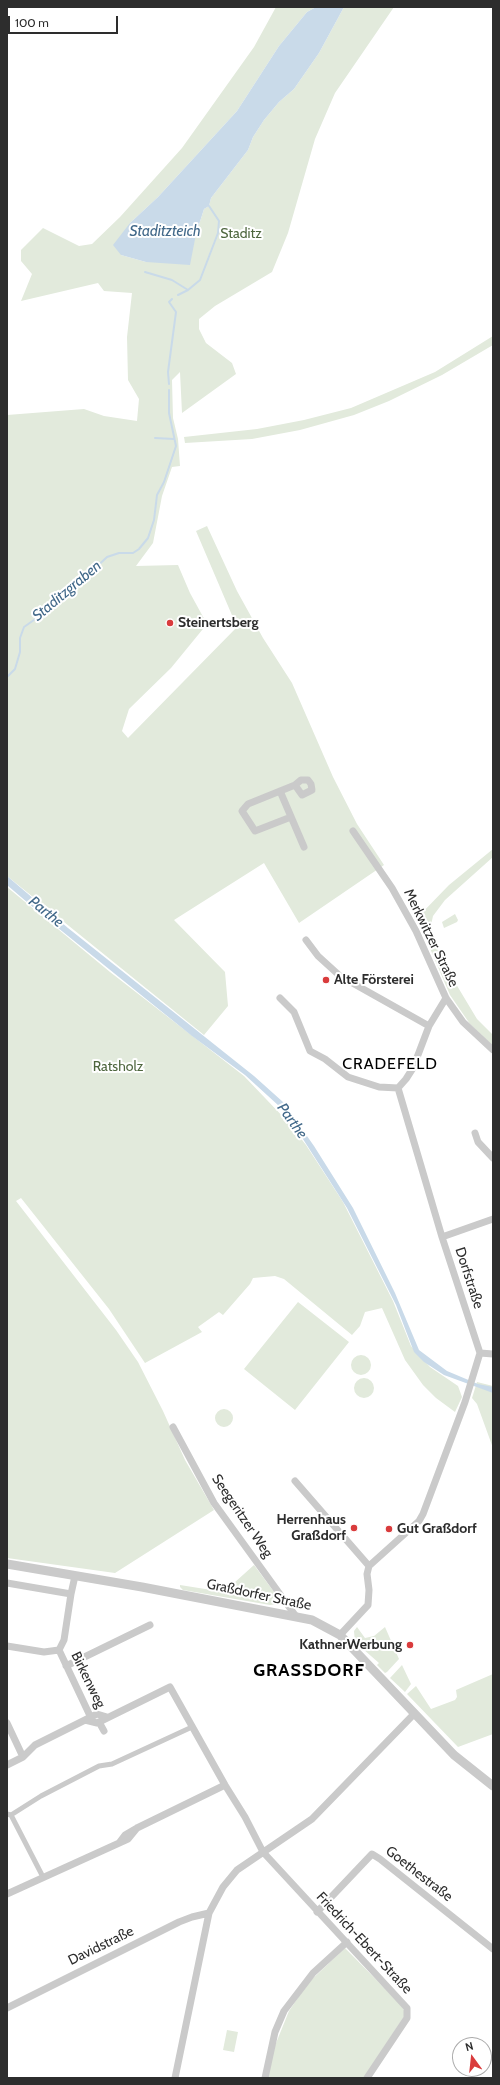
<!DOCTYPE html>
<html>
<head>
<meta charset="utf-8">
<style>
  body { margin:0 }
  #map { position:relative; width:500px; height:2085px; overflow:hidden; background:#fff; font-family:Cabin,sans-serif }
  canvas { display:block }
  .frame { position:absolute; inset:0; border:8px solid #2d2d2d; pointer-events:none }
  .north { position:absolute; left:452px; top:2037px; width:40px; height:40px; box-sizing:border-box; background:#fff; border:1px solid #ababab; border-radius:50%; rotate:345deg; font-size:11px; font-weight:700; line-height:16px; text-align:center; color:#2d2d2d }
  .north::after { content:''; display:block; margin:auto; width:14px; height:18px; background:#d93b3c; clip-path:polygon(50% 0,100% 100%,50% 72%,0 100%) }
  .scale { position:absolute; left:8px; top:16px; width:110px; height:18px; box-sizing:border-box; border:2px solid #2d2d2d; border-top:0; padding-left:5px; font-size:12px; line-height:14px; white-space:nowrap; color:#2d2d2d; -webkit-text-stroke:3px #fff; paint-order:stroke }
</style>
</head>
<body>
<div id="map">
<canvas width="500" height="2085"></canvas>
<div class="frame"></div>
<div class="north">N</div>
<div class="scale">100 m</div>
</div>
<script>
const ctx = document.querySelector('canvas').getContext('2d');
ctx.lineJoin = 'round';
function fill(path, color) {
  ctx.fillStyle = color;
  ctx.fill(path, 'evenodd');
}
function toPath(rows) {
  const path = new Path2D();
  for (const r of rows) {
    if (r.length === 3) {
      path.moveTo(r[0] + r[2], r[1]);
      path.arc(r[0], r[1], r[2], 0, 2 * Math.PI);
      continue;
    }
    path.moveTo(r[0], r[1]);
    for (let i = 2; i < r.length; i += 2) path.lineTo(r[i], r[i + 1]);
  }
  return path;
}
function stroke(path, color, width, dash) {
  ctx.strokeStyle = color;
  ctx.lineWidth = width;
  ctx.lineCap = dash ? 'butt' : 'round';
  ctx.setLineDash(dash || []);
  ctx.stroke(path);
}
function write(font, color, halo, rows, align = 'center') {
  ctx.font = font + ' Cabin,sans-serif';
  ctx.lineWidth = 4;
  ctx.setLineDash([]);
  ctx.textBaseline = 'middle';
  ctx.strokeStyle = halo;
  ctx.fillStyle = color;
  for (const [text, x, y, turn = 0] of rows) {
    ctx.save();
    ctx.translate(x, y);
    ctx.rotate((+turn || 0) * Math.PI / 180);
    ctx.textAlign = isNaN(turn) ? turn : align;
    if (halo) ctx.strokeText(text, 0, 0);
    ctx.fillText(text, 0, 0);
    ctx.restore();
  }
}
const green = toPath([
  [276,7,316,7,307,12,279,46,237,111,158,197,130,223,121,255,146,262,196,234,204,209,209,206,211,198,248,150,253,137,264,120,279,102,294,89,319,53,344,7,394,7,335,93,315,139,288,233,272,272,215,306,199,319,199,329,206,343,232,363,236,374,182,413,180,372,172,380,173,418,178,439,180,466,172,467,162,496,153,543,136,566,178,565,190,593,207,624,171,668,129,709,122,731,128,738,237,627,196,531,207,526,237,591,263,638,292,683,333,777,357,824,384,865,299,923,264,863,174,920,225,972,228,1006,204,1035,7,876,7,415,84,409,104,416,137,421,139,399,128,380,127,337,132,293,104,291,98,283,21,301,32,274,21,261,21,250,43,228,79,246,92,244,120,217,182,148,254,47],
  [493,336,493,345,442,375,389,401,354,415,300,430,252,439,185,443,184,437,257,429,304,420,351,408,435,372],
  [493,849,493,857,445,900,433,916,431,925,436,947,450,974,477,1019,493,1035,493,1046,470,1024,450,995,417,918,449,885],
  [7,887,110,972,244,1076,288,1122,306,1145,343,1202,393,1301,411,1346,430,1367,458,1386,462,1397,455,1412,436,1398,423,1385,405,1360,382,1308,365,1312,360,1326,352,1335,284,1279,275,1276,253,1278,250,1284,223,1315,219,1312,198,1327,202,1332,145,1363,109,1309,21,1198,16,1201,116,1330,138,1362,163,1411,185,1460,214,1510,115,1573,7,1558],
  [455,914,458,920,457,922,444,928,442,922],
  [298,1302,349,1342,295,1410,244,1369],
  [361,1365,10],
  [364,1388,10],
  [477,1382,493,1386,493,1448,477,1404,472,1398],
  [224,1418,9],
  [254,1565,280,1600,277,1604,270,1605,183,1590,180,1587,180,1585,224,1592],
  [357,1627,365,1638,374,1636,385,1627,399,1659,387,1672,385,1673,377,1665,379,1663,355,1642,354,1631],
  [402,1665,411,1684,405,1692,390,1678],
  [493,1674,493,1734,458,1747,407,1694,416,1686,431,1709,455,1700,457,1697,456,1690],
  [345,1948,403,2007,405,2015,364,2078,268,2078,272,2053,289,2011,308,1983],
  [227,2030,238,2032,234,2052,223,2050]
]);
const water = toPath([
  [316,7,344,7,319,53,294,89,279,102,264,120,253,137,248,150,211,198,209,206,204,209,196,234,190,265,146,262,121,255,113,245,130,223,158,197,237,111,279,46,307,12],
  [7,876,68,928,254,1076,283,1102,314,1146,353,1208,395,1293,419,1350,447,1371,478,1384,493,1387,493,1393,444,1375,424,1362,414,1352,396,1305,347,1208,301,1136,279,1106,245,1075,192,1036,42,915,7,885]
]);
const stream = toPath([
  [145,272,172,280,188,290],
  [178,295,188,290,200,280,218,233,219,221,209,206],
  [169,384,168,372,176,312,169,302,172,299],
  [155,438,174,439],
  [7,677,15,669,20,652,20,638,24,627,58,603,107,557,119,553,133,553,139,549,148,538,154,520,157,495,164,482,176,446,169,413,169,390]
]);
const pedestrian = toPath([
  [7,1814,11,1815,43,1877],
  [11,1815,41,1796,99,1766,112,1764,192,1727]
]);
const minor = toPath([
  [280,791,304,847],
  [291,817,255,831,242,811,248,804,295,785,301,780,308,780,311,784,312,790,302,795,295,785],
  [353,831,392,888,416,931,446,998,463,1022,493,1050],
  [306,940,318,956,340,976,429,1026],
  [280,998,294,1012,310,1051,325,1059,348,1077,379,1087,398,1088],
  [398,1088,406,1079,413,1068,429,1026,446,998],
  [475,1133,478,1142,493,1158],
  [442,1237,493,1219],
  [480,1353,493,1354],
  [173,1427,214,1503,295,1615],
  [295,1481,369,1566],
  [7,1583,71,1594,75,1576],
  [340,1635,368,1605,369,1590,367,1574,369,1566,419,1521,423,1514,465,1402,480,1353,442,1237,398,1088],
  [7,1646,44,1652,59,1650],
  [59,1650,92,1720],
  [59,1650,64,1640,71,1594],
  [66,1666,150,1625],
  [85,1720,97,1723,170,1687,225,1785,245,1817,263,1852,407,2008,407,2018,367,2078],
  [99,1722,104,1731],
  [7,1723,23,1757],
  [7,1765,23,1757,35,1745,97,1714,107,1717],
  [119,1843,125,1835,137,1828,225,1785],
  [7,1894,128,1839,137,1828],
  [317,1912,372,1854,380,1859,493,1949],
  [7,2008,179,1922,192,1917,209,1913],
  [175,2078,209,1913,223,1887,237,1870,312,1819,414,1714],
  [265,2078,275,2032,284,2011,313,1973,347,1942]
]);
const tertiary = toPath([
  [7,1564,142,1587,312,1620,340,1635,454,1755,493,1786]
]);
const markers = [
  [170,623,4,"#d93b3c"],
  [326,980,4,"#d93b3c"],
  [354,1528,4,"#d93b3c"],
  [389,1529,4,"#d93b3c"],
  [410,1645,4,"#d93b3c"]
];
const parkNames = [
  ["Staditz",241,234],
  ["Ratsholz",118,1067]
];
const poiNames = [
  ["Steinertsberg",178,623],
  ["Alte Försterei",334,980],
  ["Herrenhaus",346,1520,"right"],
  ["Graßdorf",346,1536,"right"],
  ["Gut Graßdorf",397,1529],
  ["KathnerWerbung",402,1645,"right"]
];
const streetNames = [
  ["Merkwitzer Straße",431,938,64],
  ["Dorfstraße",469,1278,72],
  ["Seegeritzer Weg",242,1516,56],
  ["Graßdorfer Straße",259,1595,12],
  ["Birkenweg",88,1680,64],
  ["Goethestraße",419,1874,38],
  ["Friedrich-Ebert-Straße",364,1943,47],
  ["Davidstraße",101,1946,-26]
];
const waterNames = [
  ["Staditzteich",165,232],
  ["Staditzgraben",67,591,-40],
  ["Parthe",46,912,39],
  ["Parthe",292,1121,54]
];
const quarterNames = [
  ["CRADEFELD",390,1064]
];
const districtNames = [
  ["GRASSDORF",309,1671]
];
fill(green, '#e2eadc');
fill(water, '#c9dae9');
stroke(stream, '#c9dae9', 2);
stroke(pedestrian, '#cacaca', 5);
stroke(minor, '#cacaca', 7);
stroke(tertiary, '#cacaca', 9);
for (const [x, y, r, color] of markers) {
  const dot = new Path2D();
  dot.arc(x, y, r, 0, 2 * Math.PI);
  ctx.fillStyle = color;
  ctx.fill(dot);
  stroke(dot, '#fff', 1.5);
}
write('14px', '#4e663e', '#fff', parkNames);
write('bold 14px', '#2d2d2d', '#fff', poiNames, 'left');
write('14px', '#2d2d2d', '#fff', streetNames);
write('italic 15px', '#416889', '#fff', waterNames);
ctx.letterSpacing = '1px';
write('16px', '#000', '#fff', quarterNames);
ctx.letterSpacing = '0px';
ctx.letterSpacing = '1px';
write('bold 18px', '#000', '#fff', districtNames);
ctx.letterSpacing = '0px';
</script>
</body>
</html>
